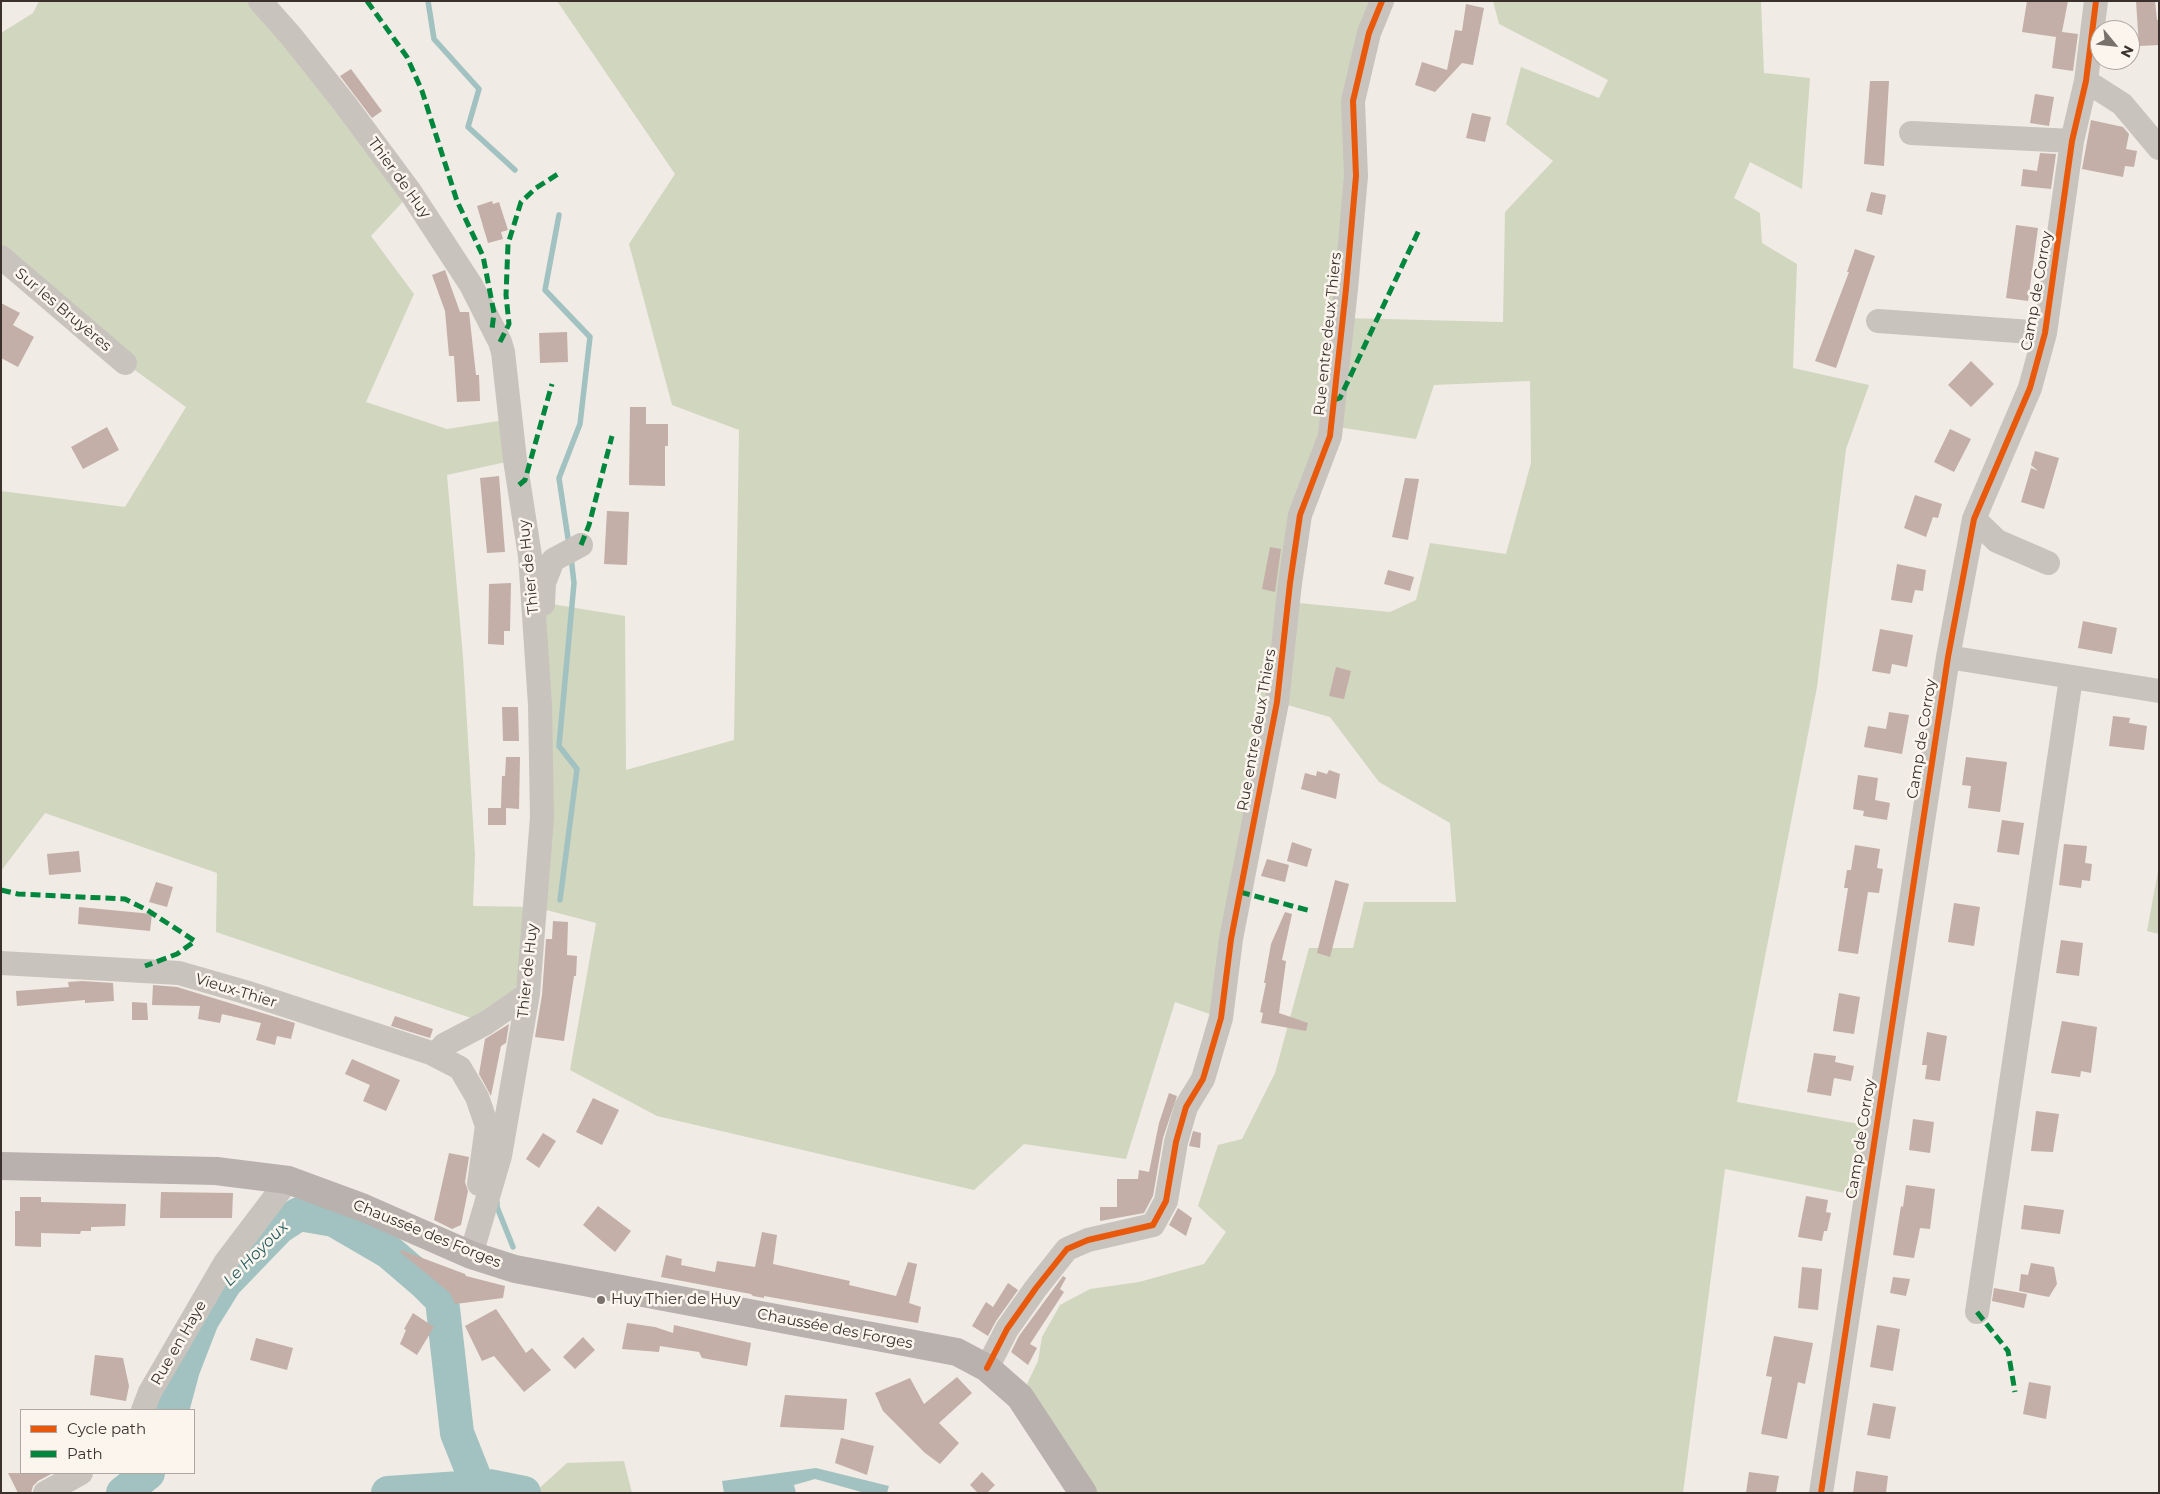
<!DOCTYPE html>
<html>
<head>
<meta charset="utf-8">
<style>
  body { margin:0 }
  #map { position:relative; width:2160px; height:1494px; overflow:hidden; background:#f0ebe5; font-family:Montserrat,sans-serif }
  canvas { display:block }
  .frame { position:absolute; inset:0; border:2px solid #3b302b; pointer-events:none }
  .legend { position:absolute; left:20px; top:1409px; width:175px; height:65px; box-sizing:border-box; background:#fbf5ee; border:1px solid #aea6a0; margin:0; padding:6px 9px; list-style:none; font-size:15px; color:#3b302b }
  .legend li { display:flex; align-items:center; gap:10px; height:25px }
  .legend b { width:25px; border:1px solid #aea6a0 }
  .north { position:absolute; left:2090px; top:20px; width:50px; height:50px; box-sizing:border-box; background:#fbf5ee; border:1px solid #aea6a0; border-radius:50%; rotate:118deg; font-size:14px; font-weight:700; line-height:20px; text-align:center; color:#3b302b }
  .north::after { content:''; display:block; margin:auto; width:18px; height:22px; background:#7a716c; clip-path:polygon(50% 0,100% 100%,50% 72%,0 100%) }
</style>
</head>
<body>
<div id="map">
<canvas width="2160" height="1494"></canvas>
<div class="frame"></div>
<ul class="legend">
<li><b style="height:6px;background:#e8590c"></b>Cycle path</li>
<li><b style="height:6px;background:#00873e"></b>Path</li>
</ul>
<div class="north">N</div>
</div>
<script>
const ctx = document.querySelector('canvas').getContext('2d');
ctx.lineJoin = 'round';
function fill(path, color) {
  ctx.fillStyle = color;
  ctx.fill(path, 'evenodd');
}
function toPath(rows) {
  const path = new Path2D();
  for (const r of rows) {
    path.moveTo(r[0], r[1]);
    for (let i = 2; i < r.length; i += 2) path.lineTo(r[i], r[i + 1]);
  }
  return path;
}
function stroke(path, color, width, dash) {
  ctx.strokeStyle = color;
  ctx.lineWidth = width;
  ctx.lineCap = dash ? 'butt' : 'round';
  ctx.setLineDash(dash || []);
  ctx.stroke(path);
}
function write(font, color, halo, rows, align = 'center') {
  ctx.font = font + ' Montserrat,sans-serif';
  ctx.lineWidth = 5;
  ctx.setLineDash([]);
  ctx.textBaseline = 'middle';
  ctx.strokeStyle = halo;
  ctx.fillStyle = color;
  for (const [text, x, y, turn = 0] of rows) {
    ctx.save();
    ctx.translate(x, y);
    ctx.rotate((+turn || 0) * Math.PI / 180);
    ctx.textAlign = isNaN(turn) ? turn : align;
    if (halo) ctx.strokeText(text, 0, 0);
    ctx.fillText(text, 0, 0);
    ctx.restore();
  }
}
const green = toPath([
  [39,1,260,1,411,193,371,236,414,294,366,402,447,429,511,419,515,460,447,475,463,657,475,856,473,906,535,907,533,601,625,616,626,770,734,740,739,430,672,405,629,244,675,174,557,1,1382,1,1369,33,1344,318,1503,322,1505,212,1553,161,1506,124,1521,67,1599,98,1608,80,1499,24,1493,1,1761,1,1764,73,1810,78,1802,189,1750,162,1734,198,1760,213,1762,243,1797,264,1793,368,1869,385,1846,449,1817,687,1737,1102,1876,1127,1865,1197,1725,1169,1683,1493,1097,1493,1027,1384,1038,1361,1042,1337,1060,1305,1090,1289,1139,1282,1204,1264,1226,1232,1198,1206,1218,1145,1242,1139,1275,1073,1309,948,1353,948,1364,902,1456,902,1450,823,1379,782,1330,717,1277,702,1221,1018,1175,1002,1126,1159,1024,1144,974,1190,657,1116,570,1070,596,923,535,907,528,994,486,1023,216,932,217,873,45,813,1,871,1,491,125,507,186,407,125,363,1,257,1,33,33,13],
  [1530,381,1531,463,1506,554,1430,543,1416,600,1390,612,1289,602,1331,426,1416,439,1434,385],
  [2159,866,2159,934,2147,931],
  [624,1461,632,1493,534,1493,567,1463]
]);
const water = toPath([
  [816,1468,889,1486,887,1493,865,1493,815,1479,794,1485,796,1493,724,1493,722,1481]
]);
const stream = toPath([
  [428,1,434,39,479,89,468,127,515,170],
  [559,215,545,290,590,337,580,424,559,478,569,545],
  [560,900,577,769,559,746,574,583,571,557],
  [497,1202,497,1207,513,1247]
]);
const river = toPath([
  [172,1410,183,1369,202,1320,225,1283,279,1227,299,1214,334,1220,389,1252,424,1282,442,1300,457,1433,478,1486],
  [123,1493,148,1473],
  [388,1493,489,1486,524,1493]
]);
const building = toPath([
  [2027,1,2068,1,2062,32,2078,34,2073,71,2052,68,2056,37,2022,32],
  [2136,1,2155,1,2157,20,2159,20,2159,45,2139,46],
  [1466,4,1484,8,1473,65,1462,63,1435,92,1415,85,1422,62,1447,70,1455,30,1462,31],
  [351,69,382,111,372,118,340,76],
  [1870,81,1889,81,1884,166,1864,164],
  [2035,94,2054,97,2049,126,2030,123],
  [1472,113,1491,117,1485,142,1466,138],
  [2091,120,2123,127,2129,134,2126,149,2137,151,2134,167,2125,166,2123,177,2082,169],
  [2040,153,2056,154,2051,189,2021,186,2023,169,2037,171],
  [1871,192,1886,195,1882,215,1866,211],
  [492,201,493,204,499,202,508,230,501,232,503,239,488,243,477,206],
  [2016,225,2038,228,2028,301,2006,298],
  [1855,249,1875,256,1836,368,1815,361,1849,272,1847,272],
  [445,270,460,312,469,312,476,375,479,375,480,401,457,402,454,356,449,356,445,311,432,275],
  [1,303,20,313,13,325,34,337,18,367,1,358],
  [567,332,568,362,540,363,539,333],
  [1971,361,1994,384,1971,407,1948,385],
  [630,407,646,407,646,424,668,424,668,446,665,446,665,486,629,485],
  [107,427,119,450,83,469,71,447],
  [1950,429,1971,439,1954,472,1934,462],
  [2035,451,2059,458,2044,509,2021,502,2031,468,2038,471,2031,465],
  [499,476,505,552,487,553,480,478],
  [1405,478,1419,479,1408,540,1392,537],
  [1915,495,1942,504,1938,518,1933,517,1926,537,1904,528],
  [607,511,629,512,627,565,604,564],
  [1270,547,1281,549,1275,592,1262,589],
  [1897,564,1926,570,1923,591,1915,590,1912,603,1891,600],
  [1388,570,1414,577,1410,591,1384,584],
  [511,583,510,631,504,631,504,645,488,644,489,584],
  [2083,621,2117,628,2112,654,2078,648],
  [1880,629,1913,635,1907,667,1892,664,1890,674,1872,671],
  [1336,667,1351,671,1344,699,1329,696],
  [502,707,518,707,519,741,503,741],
  [1889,712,1909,715,1902,754,1864,747,1868,726,1886,729],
  [2113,716,2130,718,2129,723,2147,726,2144,750,2109,746],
  [506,757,520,757,519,809,506,808,506,825,488,825,488,808,501,808,502,776,505,776],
  [1966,757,2007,762,2000,812,1968,808,1971,786,1962,785],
  [1329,770,1340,774,1336,799,1301,789,1305,773,1316,776,1317,771,1327,774],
  [1858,775,1878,778,1875,800,1890,803,1887,820,1863,816,1864,811,1853,809],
  [2002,820,2024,823,2019,855,1997,852],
  [1292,842,1312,849,1307,867,1287,861],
  [2064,844,2087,846,2085,863,2092,864,2090,881,2082,880,2081,888,2059,885],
  [1855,845,1880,849,1877,868,1883,869,1879,893,1868,892,1858,954,1838,951,1848,888,1844,888,1847,870,1851,870],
  [79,851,81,872,49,875,47,854],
  [1267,859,1289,865,1285,882,1261,876],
  [1335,880,1349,884,1330,957,1317,953],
  [156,882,173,887,167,907,149,902],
  [1954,903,1980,907,1974,946,1948,942],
  [79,907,152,914,150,931,78,924],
  [1285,912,1292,914,1282,960,1286,961,1279,1013,1308,1023,1306,1031,1261,1023,1263,1013,1260,1012,1266,983,1264,983,1271,944],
  [553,921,568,922,567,955,577,956,576,976,574,976,564,1041,535,1037,542,995,546,939,552,939],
  [2061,940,2083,943,2079,976,2056,973],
  [82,981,113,983,114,1001,85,1003,85,1000,17,1006,16,991,69,987,68,982],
  [153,985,177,987,295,1023,291,1039,277,1036,275,1045,256,1040,261,1023,222,1014,220,1023,198,1019,200,1006,152,1005],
  [1839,993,1860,997,1854,1034,1833,1031],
  [132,1002,147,1003,148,1020,132,1020],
  [395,1016,433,1029,430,1038,391,1026],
  [2062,1021,2097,1027,2091,1073,2081,1071,2080,1077,2051,1073],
  [509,1024,506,1043,501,1046,491,1096,479,1074,485,1039],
  [1927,1032,1947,1036,1940,1081,1925,1079,1927,1065,1922,1065],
  [1814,1053,1836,1056,1835,1062,1854,1066,1851,1081,1834,1078,1831,1096,1807,1092],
  [352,1059,400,1080,386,1111,363,1101,370,1085,345,1074],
  [1169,1093,1177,1096,1163,1138,1153,1196,1144,1213,1100,1221,1100,1207,1117,1207,1117,1179,1138,1179,1139,1170,1149,1172,1159,1123],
  [593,1098,619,1110,602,1145,576,1132],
  [2036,1111,2059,1114,2053,1152,2031,1151],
  [1913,1119,1934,1122,1930,1153,1909,1150],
  [1193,1131,1201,1133,1200,1148,1189,1146],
  [543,1133,556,1141,539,1168,526,1159],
  [449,1153,469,1157,465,1182,468,1191,461,1225,452,1229,434,1220],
  [1906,1185,1935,1189,1930,1229,1920,1228,1914,1258,1893,1255,1901,1206,1903,1207],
  [161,1192,233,1193,232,1218,160,1218],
  [1806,1196,1828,1200,1826,1212,1831,1213,1827,1231,1824,1231,1822,1241,1798,1237],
  [20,1197,41,1197,41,1202,126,1204,125,1226,91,1227,91,1231,81,1231,80,1234,41,1233,41,1247,15,1246,15,1211,20,1211],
  [2024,1205,2064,1210,2060,1234,2021,1229],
  [598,1206,631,1231,615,1252,583,1225],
  [1178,1208,1192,1218,1186,1236,1169,1225],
  [762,1232,777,1235,773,1264,850,1281,849,1285,896,1296,908,1262,917,1264,909,1303,921,1307,918,1323,764,1296,764,1298,753,1296,751,1294,661,1277,666,1255,682,1259,681,1265,715,1272,717,1261,755,1267],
  [401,1250,465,1274,466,1276,505,1286,503,1298,455,1304,450,1293,400,1252],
  [2031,1263,2054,1267,2057,1284,2049,1297,2019,1291,2021,1274,2028,1275],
  [1802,1267,1822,1269,1818,1310,1798,1308],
  [1063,1276,1066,1278,1060,1289,1064,1292,1030,1344,1037,1348,1028,1365,1011,1352,1019,1336],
  [1893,1277,1910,1279,1906,1296,1890,1293],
  [1008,1283,1018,1290,996,1321,988,1336,972,1326,986,1302,993,1307],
  [1994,1288,2027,1294,2024,1308,1992,1301],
  [496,1309,526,1353,532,1348,551,1370,524,1392,494,1356,482,1361,465,1326],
  [413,1313,434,1327,417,1355,400,1344,406,1330,404,1329],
  [627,1323,655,1327,673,1333,674,1325,751,1343,747,1366,702,1358,699,1352,660,1346,659,1352,622,1349],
  [1877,1325,1900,1329,1893,1371,1870,1367],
  [1774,1336,1813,1343,1805,1384,1798,1382,1787,1439,1761,1434,1772,1377,1766,1376],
  [583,1337,595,1350,575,1369,563,1357],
  [256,1338,293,1348,287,1370,250,1360],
  [95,1355,123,1358,129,1386,126,1401,90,1395],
  [957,1377,972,1393,939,1423,959,1443,940,1464,925,1453,883,1411,875,1393,910,1378,924,1404],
  [2029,1382,2051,1386,2046,1419,2023,1414],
  [785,1395,847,1399,844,1430,780,1427],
  [1873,1403,1896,1407,1890,1439,1867,1435],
  [841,1438,874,1446,867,1475,835,1463],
  [1856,1471,1888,1476,1886,1493,1853,1493],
  [982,1472,995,1485,987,1493,978,1493,970,1485],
  [1749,1472,1779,1476,1776,1493,1746,1493],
  [8,1473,53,1473,38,1481,33,1486,31,1493,18,1493]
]);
const minor = toPath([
  [260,1,291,36,345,104,411,193,471,285,500,342,503,352,515,460,530,556,540,705,542,817,528,994,500,1156,471,1255],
  [2086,81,2122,104,2159,148],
  [1911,133,2072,141],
  [1,257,125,363],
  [1878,321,2045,333],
  [1974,519,1997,541,2048,563],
  [543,604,544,583,553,560,581,545],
  [1948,657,2159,691],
  [1,963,179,973,245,992,431,1053,460,1068,477,1097,487,1126,479,1184],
  [431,1053,439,1051,444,1045,486,1023,528,994],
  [1977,1312,2071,678],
  [987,1368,1007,1329,1036,1288,1067,1249,1088,1240,1153,1225,1166,1201,1176,1142,1186,1107,1203,1079,1221,1018,1231,939,1277,702,1290,583,1300,515,1330,436,1346,289,1356,176,1353,101,1369,33,1382,1],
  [143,1410,150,1392,225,1263,288,1180],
  [45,1493,81,1473],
  [1821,1493,1948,657,1974,519,2030,388,2045,333,2072,141,2086,81,2096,1]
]);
const major = toPath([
  [1,1166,216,1171,288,1180,364,1208,471,1255,515,1269,957,1352,987,1368,1020,1397,1083,1493]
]);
const quiet = toPath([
  [367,1,407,57,422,91,457,201,483,256,494,313,492,329],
  [500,342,509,324,506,295,508,244,521,202,536,188,561,172],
  [1334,400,1340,398,1419,230],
  [519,485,525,480,552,384],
  [581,545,589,525,612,436],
  [1,890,18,894,125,899,147,910,195,941,177,954,145,966],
  [1240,892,1311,911],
  [1977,1312,2008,1351,2015,1392]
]);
const cycleway = toPath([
  [987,1368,1007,1329,1036,1288,1067,1249,1088,1240,1153,1225,1166,1201,1176,1142,1186,1107,1203,1079,1221,1018,1231,939,1277,702,1290,583,1300,515,1330,436,1346,289,1356,176,1353,101,1369,33,1382,1],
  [1821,1493,1948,657,1974,519,2030,388,2045,333,2072,141,2086,81,2096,1]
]);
const markers = [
  [601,1300,5,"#7a716c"]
];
const streetNames = [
  ["Thier de Huy",399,178,54],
  ["Camp de Corroy",2037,291,-80],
  ["Sur les Bruyères",63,310,40],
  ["Rue entre deux Thiers",1328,334,-84],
  ["Thier de Huy",529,567,-96],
  ["Rue entre deux Thiers",1257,730,-80],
  ["Camp de Corroy",1922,739,-81],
  ["Thier de Huy",528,971,-84],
  ["Vieux-Thier",236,991,17],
  ["Camp de Corroy",1861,1139,-81],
  ["Chaussée des Forges",427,1234,22],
  ["Chaussée des Forges",835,1329,11],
  ["Rue en Haye",179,1343,-60]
];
const poiNames = [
  ["Huy Thier de Huy",611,1300]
];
const waterNames = [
  ["Le Hoyoux",256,1254,-45]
];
fill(green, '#d1d6bf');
fill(water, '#a1c2c1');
stroke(stream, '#a1c2c1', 5.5);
stroke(river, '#a1c2c1', 34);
fill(building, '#c3afa7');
stroke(minor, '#c9c3be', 24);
stroke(major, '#b8b1ad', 28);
stroke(quiet, '#00873e', 5, [10, 5]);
stroke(cycleway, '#e8590c', 6);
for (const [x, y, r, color] of markers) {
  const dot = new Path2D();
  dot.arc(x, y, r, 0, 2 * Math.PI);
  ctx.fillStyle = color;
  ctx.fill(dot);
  stroke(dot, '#fbf5ee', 2);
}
write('15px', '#3b302b', '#fbf5ee', streetNames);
write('15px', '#3b302b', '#fbf5ee', poiNames, 'left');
write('italic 16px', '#1f5a5e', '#fbf5ee', waterNames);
</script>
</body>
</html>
